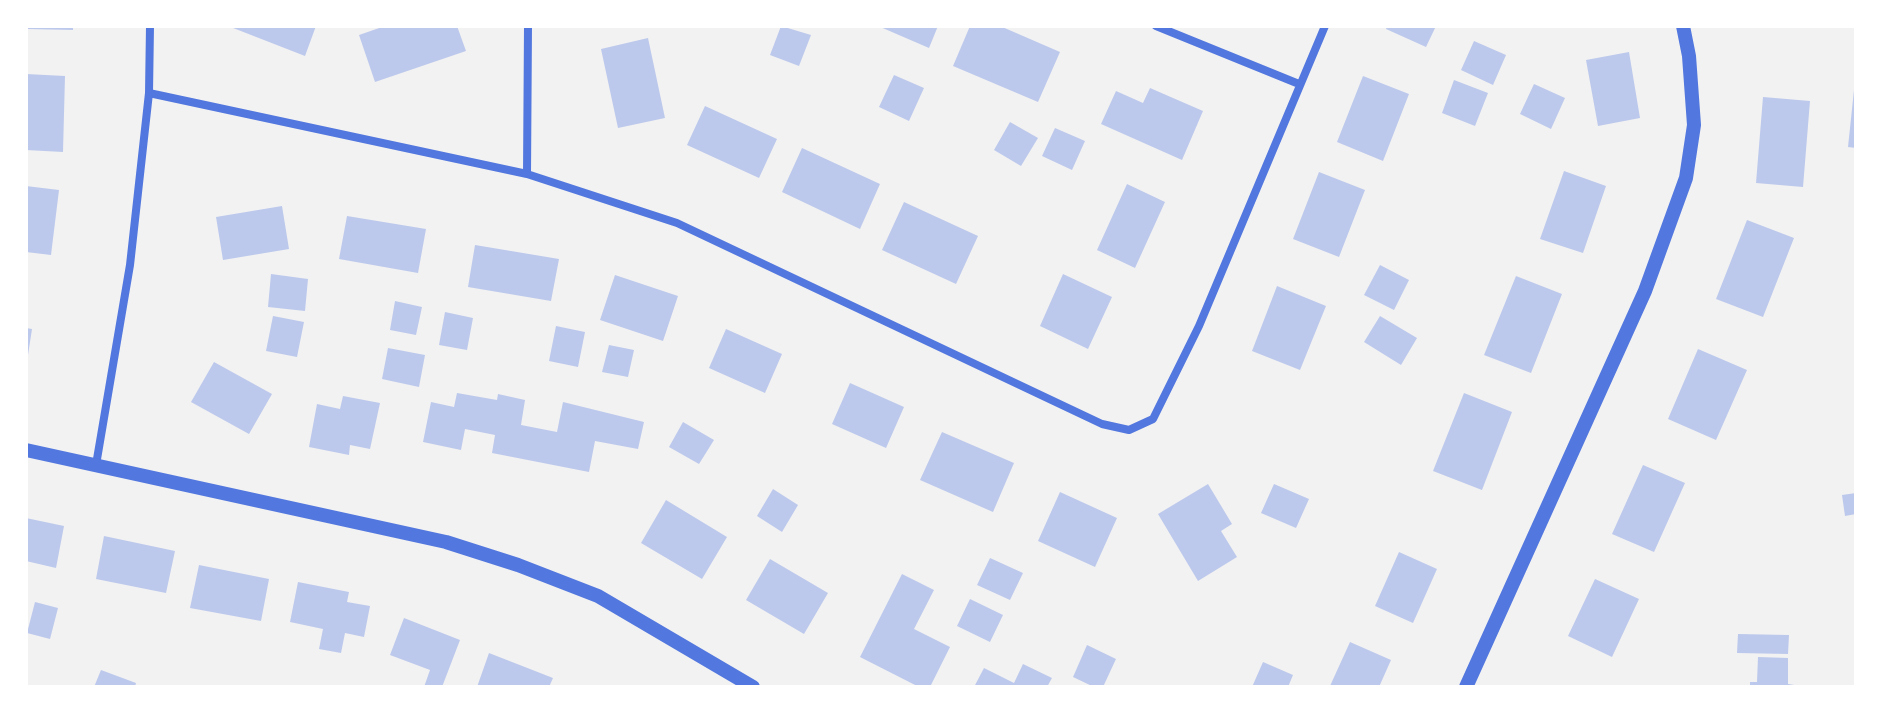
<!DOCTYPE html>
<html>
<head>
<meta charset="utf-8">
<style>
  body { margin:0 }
  #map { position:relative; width:1882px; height:713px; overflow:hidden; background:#f2f2f2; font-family:Poppins,sans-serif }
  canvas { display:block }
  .frame { position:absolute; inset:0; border:28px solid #fff; pointer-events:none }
</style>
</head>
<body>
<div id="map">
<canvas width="1882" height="713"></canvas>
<div class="frame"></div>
</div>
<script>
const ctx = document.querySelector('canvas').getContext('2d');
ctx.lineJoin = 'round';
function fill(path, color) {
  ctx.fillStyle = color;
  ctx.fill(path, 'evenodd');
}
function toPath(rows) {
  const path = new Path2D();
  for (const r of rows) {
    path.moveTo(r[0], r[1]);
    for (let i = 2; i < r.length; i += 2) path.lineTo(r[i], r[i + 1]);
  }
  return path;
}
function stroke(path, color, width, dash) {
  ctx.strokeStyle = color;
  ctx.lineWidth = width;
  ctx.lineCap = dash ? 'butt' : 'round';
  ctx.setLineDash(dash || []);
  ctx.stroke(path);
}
const building = toPath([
  [27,26,73,26,73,30,27,29],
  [228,26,316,26,305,56],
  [385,26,457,26,466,51,375,82,359,35],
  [781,26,811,35,799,66,770,55],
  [878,26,938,26,929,48],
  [970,26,1000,26,1060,52,1038,102,953,66],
  [1387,26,1436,26,1426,47,1386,29],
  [648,38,665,118,618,128,601,49],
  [1474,41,1506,55,1493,85,1461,70],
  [1629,52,1640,118,1598,126,1586,60],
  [26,74,65,76,63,152,26,150],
  [894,75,924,88,909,121,879,107],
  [1363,76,1409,94,1383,161,1337,142],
  [1454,80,1488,93,1475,126,1442,113],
  [1534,84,1565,98,1551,129,1520,114],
  [1150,88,1203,111,1182,160,1101,124,1116,91,1143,103],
  [1854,90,1856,91,1856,148,1848,147],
  [1763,97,1810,101,1803,187,1756,183],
  [705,106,777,139,759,178,687,145],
  [1010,122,1038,138,1021,166,994,150],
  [1055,128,1085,141,1072,170,1042,156],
  [802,148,880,184,860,229,782,192],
  [1564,171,1606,186,1583,253,1540,239],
  [1319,172,1365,190,1339,257,1293,239],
  [1127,184,1165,202,1135,268,1097,250],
  [26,186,59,190,51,255,26,252],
  [904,202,978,236,956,284,882,250],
  [282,206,289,249,223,260,216,217],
  [347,216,426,229,418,273,339,259],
  [1747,220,1794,238,1763,317,1716,299],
  [475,245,559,259,551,301,468,287],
  [1380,265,1409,280,1394,310,1364,295],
  [271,274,308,279,305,311,268,307],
  [1063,274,1112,297,1088,349,1040,326],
  [615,275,678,296,663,341,600,320],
  [1516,276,1562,294,1531,373,1484,355],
  [1277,286,1326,306,1300,370,1252,351],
  [395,301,422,307,416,335,390,330],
  [445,312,473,318,467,350,439,345],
  [273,316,304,322,297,357,266,351],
  [1380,316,1417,338,1401,365,1364,342],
  [556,326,585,332,578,367,549,361],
  [26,328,32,329,28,355,26,355],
  [726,329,782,354,765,393,709,368],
  [609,345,634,350,628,377,602,372],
  [388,348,425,355,419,387,382,379],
  [1698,349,1747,370,1716,440,1668,419],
  [214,362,272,394,249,434,191,402],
  [850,383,904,407,886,448,832,424],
  [457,393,497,400,498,394,525,400,521,425,557,432,563,402,644,422,638,449,595,441,589,472,492,453,495,435,465,429,461,450,423,442,431,402,454,407],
  [1464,393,1512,412,1482,490,1433,471],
  [343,396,380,403,370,449,350,445,349,455,309,447,317,404,340,409],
  [683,422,714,440,699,464,669,447],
  [942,432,1014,463,993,512,920,480],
  [1643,465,1685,483,1654,552,1612,534],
  [1208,484,1232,524,1221,531,1237,557,1198,581,1158,514],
  [1274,484,1309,499,1296,528,1261,513],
  [773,489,798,505,782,532,757,516],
  [1060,492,1117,518,1095,567,1038,541],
  [1856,493,1856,514,1845,516,1842,495],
  [666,500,727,537,702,579,641,543],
  [26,518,64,526,56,568,26,561],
  [104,536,175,551,166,593,96,579],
  [1399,552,1437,569,1413,623,1375,606],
  [990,558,1023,573,1010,600,977,585],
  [770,559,828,593,804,634,746,600],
  [199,565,269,579,261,621,190,608],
  [902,574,934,590,914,629,950,647,930,687,919,687,860,657],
  [1595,579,1639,599,1612,657,1568,636],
  [298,582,349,592,347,602,370,606,364,637,345,633,341,653,319,649,323,629,290,622],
  [970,599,1003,615,990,642,957,626],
  [35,602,58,608,50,639,27,633],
  [404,618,460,640,442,687,424,687,430,670,390,655],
  [1738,634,1789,635,1788,654,1737,653],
  [1350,642,1391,660,1379,687,1330,686],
  [1087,645,1116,659,1103,687,1094,687,1073,677],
  [489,653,553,678,549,687,477,687],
  [1758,657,1788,658,1788,684,1807,687,1750,687,1750,682,1757,682],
  [1263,662,1293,675,1288,687,1252,687],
  [1023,664,1052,678,1047,687,974,687,984,668,1014,683],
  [101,670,136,683,135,687,94,687]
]);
const minor = toPath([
  [1156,26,1299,84],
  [149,93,527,174,677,223,1102,424,1129,430,1153,419,1199,326,1325,26],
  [527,174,528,26],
  [96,465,130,265,149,93,150,26]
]);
const tertiary = toPath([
  [26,450,446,542,518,565,598,596,753,687],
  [1466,687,1645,291,1686,178,1694,125,1689,56,1683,26]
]);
fill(building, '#bdc9ec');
stroke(minor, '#5277de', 8);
stroke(tertiary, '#5277de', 14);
</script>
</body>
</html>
